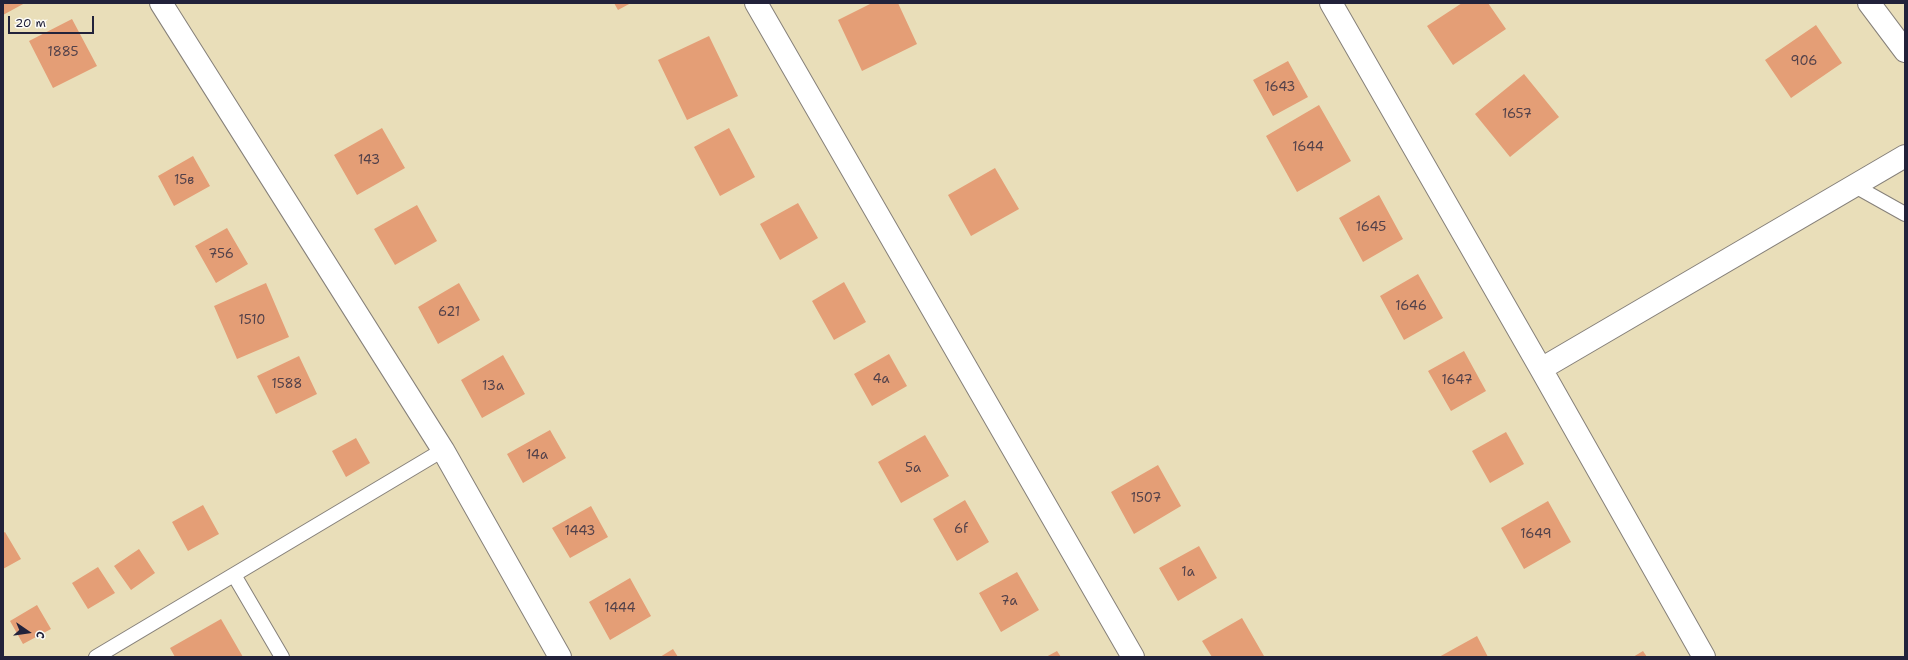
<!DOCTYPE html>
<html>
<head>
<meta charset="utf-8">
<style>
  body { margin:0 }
  #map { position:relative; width:1908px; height:660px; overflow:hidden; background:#e9deb9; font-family:"Shantell Sans",sans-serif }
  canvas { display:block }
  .frame { position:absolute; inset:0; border:4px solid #22223b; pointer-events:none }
  .north { position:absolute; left:8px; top:612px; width:40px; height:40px; -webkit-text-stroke:3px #fdfcf7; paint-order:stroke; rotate:103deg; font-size:11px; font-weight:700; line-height:16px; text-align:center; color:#22223b }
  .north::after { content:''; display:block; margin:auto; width:14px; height:18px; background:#22223b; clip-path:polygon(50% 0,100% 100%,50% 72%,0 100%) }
  .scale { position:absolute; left:8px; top:16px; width:86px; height:18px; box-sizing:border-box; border:2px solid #22223b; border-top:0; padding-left:5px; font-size:12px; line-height:14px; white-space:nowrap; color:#22223b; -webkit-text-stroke:3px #fdfcf7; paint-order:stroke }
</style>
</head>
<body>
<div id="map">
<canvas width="1908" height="660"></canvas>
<div class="frame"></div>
<div class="north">С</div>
<div class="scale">20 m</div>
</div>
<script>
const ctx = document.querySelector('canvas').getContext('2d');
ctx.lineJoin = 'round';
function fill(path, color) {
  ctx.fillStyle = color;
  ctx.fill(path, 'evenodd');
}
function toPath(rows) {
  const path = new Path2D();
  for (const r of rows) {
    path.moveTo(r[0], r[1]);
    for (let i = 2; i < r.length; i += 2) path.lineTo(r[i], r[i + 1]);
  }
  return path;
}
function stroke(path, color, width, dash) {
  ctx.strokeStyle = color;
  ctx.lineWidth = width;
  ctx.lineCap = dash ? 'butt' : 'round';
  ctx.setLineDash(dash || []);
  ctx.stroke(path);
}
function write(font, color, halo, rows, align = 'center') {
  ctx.font = font + ' "Shantell Sans",sans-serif';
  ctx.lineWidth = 3;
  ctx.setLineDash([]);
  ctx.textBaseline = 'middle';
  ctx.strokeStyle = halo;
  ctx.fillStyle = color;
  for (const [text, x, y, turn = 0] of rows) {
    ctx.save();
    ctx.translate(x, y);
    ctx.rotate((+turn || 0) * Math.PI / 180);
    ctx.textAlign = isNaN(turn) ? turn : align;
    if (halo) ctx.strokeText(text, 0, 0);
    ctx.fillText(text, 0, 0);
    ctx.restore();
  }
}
const building = toPath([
  [3,3,25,3,3,15],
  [614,3,631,3,618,10],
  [872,3,898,3,917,44,862,71,838,20],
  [1462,3,1488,3,1506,29,1453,65,1427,26],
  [72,19,97,66,53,88,29,41],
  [1816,25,1842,63,1791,98,1765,60],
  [709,36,738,96,687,120,658,60],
  [1288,61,1308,97,1273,116,1253,80],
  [1524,74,1559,117,1510,157,1475,114],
  [1319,105,1351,161,1297,192,1266,136],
  [382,128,405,168,357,195,334,155],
  [729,128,755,177,720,196,694,147],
  [193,156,210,186,174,206,158,176],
  [995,168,1019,209,971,236,948,195],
  [1379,195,1403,239,1363,262,1339,218],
  [798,203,818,238,780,260,760,224],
  [417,205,437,241,395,265,374,229],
  [227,228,248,264,216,283,195,246],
  [1418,274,1443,318,1404,340,1380,296],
  [844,282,866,322,834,340,812,301],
  [266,283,289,337,237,359,214,306],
  [459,283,480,320,438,344,418,307],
  [1464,351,1486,391,1451,411,1428,371],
  [889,354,907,386,872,406,854,374],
  [503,355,525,394,482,418,461,380],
  [299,356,317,394,276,414,257,376],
  [550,430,566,458,523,483,507,454],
  [1506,432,1524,464,1490,483,1472,451],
  [925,435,949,476,901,503,878,462],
  [356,438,370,463,346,477,332,451],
  [1158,465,1181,506,1134,534,1111,492],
  [965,500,989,542,957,561,933,519],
  [1548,501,1571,542,1524,569,1501,528],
  [203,505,219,534,188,551,172,522],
  [591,506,608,537,570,558,552,528],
  [5,532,21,559,3,569,3,533],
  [1199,546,1217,578,1178,601,1159,568],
  [139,549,155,573,131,590,114,566],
  [98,567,115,593,88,609,72,583],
  [1017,572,1039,610,1001,632,979,593],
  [630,578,651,616,610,640,589,602],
  [37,605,51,629,23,644,10,621],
  [1242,618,1264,656,1212,657,1202,641],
  [221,619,243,657,175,657,170,648],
  [1477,636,1488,657,1439,657],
  [673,649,678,657,660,657],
  [1057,651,1061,657,1046,657],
  [1643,651,1647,657,1633,657]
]);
const lane = toPath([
  [1855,186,1905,214],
  [234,575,282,657],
  [96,657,443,450]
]);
const street = toPath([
  [161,3,443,450,560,657],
  [756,3,1133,657],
  [1331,3,1541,369,1704,657],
  [1869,3,1905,51],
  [1541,369,1905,156]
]);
const numberNames = [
  ["1885",63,53],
  ["906",1804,62],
  ["1643",1280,88],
  ["1657",1517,115],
  ["1644",1308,148],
  ["143",369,161],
  ["15в",184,181],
  ["1645",1371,228],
  ["756",221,255],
  ["1646",1411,307],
  ["621",449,313],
  ["1510",252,321],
  ["4а",881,380],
  ["1647",1457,381],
  ["1588",287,385],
  ["13а",493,387],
  ["14а",537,456],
  ["5а",913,469],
  ["1507",1146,499],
  ["6f",961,530],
  ["1443",580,532],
  ["1649",1536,535],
  ["1а",1188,573],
  ["7а",1009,602],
  ["1444",620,609]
];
fill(building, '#e49e76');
stroke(lane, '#86807a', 16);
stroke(street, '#86807a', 24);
stroke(lane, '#fff', 14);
stroke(street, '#fff', 22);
write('13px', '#52414a', null, numberNames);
</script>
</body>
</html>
